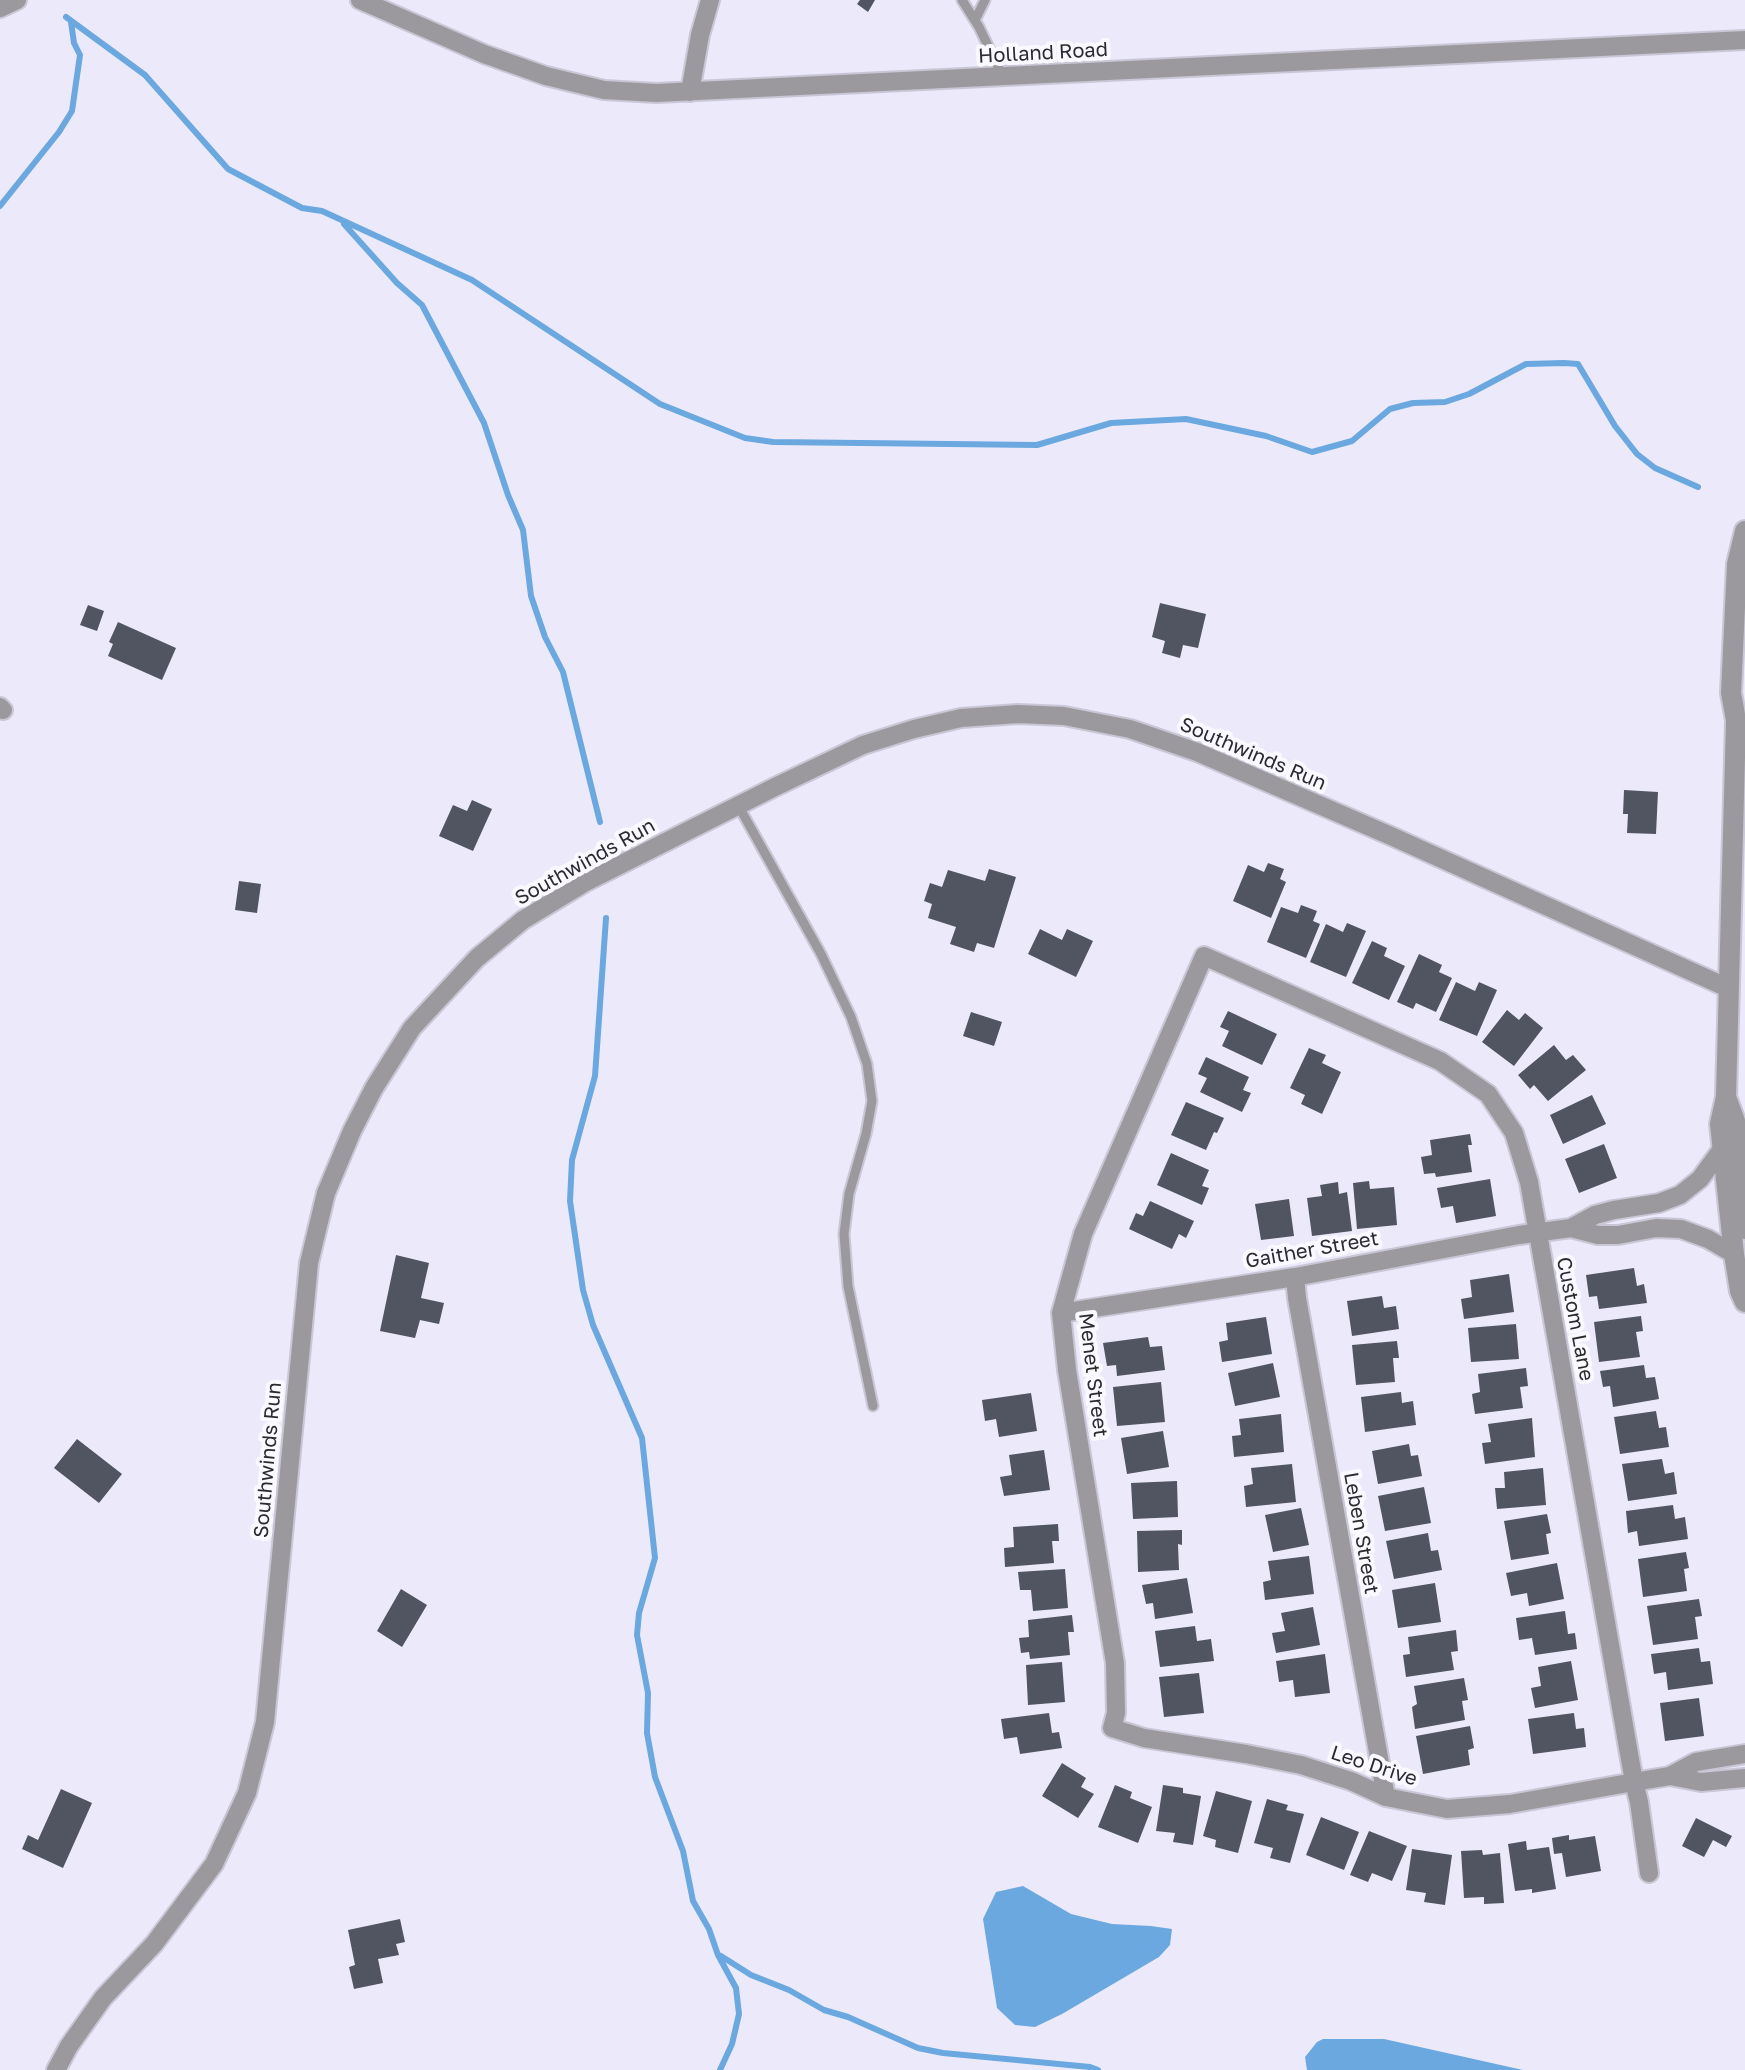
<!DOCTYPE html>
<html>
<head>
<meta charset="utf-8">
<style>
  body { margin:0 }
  canvas { display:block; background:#eceafa }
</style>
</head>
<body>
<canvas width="1745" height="2070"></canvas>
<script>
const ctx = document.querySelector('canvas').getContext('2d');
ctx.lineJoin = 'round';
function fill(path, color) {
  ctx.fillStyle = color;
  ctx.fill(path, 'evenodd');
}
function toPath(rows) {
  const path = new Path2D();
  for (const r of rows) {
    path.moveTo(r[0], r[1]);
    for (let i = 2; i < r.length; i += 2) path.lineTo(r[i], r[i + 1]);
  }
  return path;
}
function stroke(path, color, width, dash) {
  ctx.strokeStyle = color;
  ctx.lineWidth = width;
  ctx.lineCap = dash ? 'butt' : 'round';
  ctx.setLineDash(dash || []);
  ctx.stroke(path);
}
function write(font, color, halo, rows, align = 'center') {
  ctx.font = font + ' "Golos Text",sans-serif';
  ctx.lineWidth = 8;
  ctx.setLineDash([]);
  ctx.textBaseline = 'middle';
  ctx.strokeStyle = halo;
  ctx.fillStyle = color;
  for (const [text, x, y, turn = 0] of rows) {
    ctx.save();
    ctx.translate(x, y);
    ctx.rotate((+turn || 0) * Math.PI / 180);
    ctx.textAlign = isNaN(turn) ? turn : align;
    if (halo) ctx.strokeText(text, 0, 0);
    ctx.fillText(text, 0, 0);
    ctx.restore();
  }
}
const water = toPath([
  [1023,1886,1071,1914,1112,1924,1151,1926,1172,1929,1170,1945,1159,1957,1062,2014,1035,2027,1015,2025,997,2008,983,1919,996,1892],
  [1323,2039,1384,2039,1523,2070,1307,2070,1305,2057,1317,2042]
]);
const stream = toPath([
  [66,17,145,75,228,169,302,208,322,211,472,280,660,404,745,438,773,442,1037,445,1111,423,1186,419,1266,436,1312,452,1352,441,1390,409,1413,403,1445,402,1469,394,1526,364,1564,363,1578,364,1615,426,1637,454,1655,468,1698,487],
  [0,206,59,132,72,111,80,55,74,43,71,22],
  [344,224,397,283,422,305,484,423,508,495,523,530,531,596,545,637,563,672,600,822],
  [606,918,595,1076,572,1160,570,1201,583,1290,593,1325,642,1438,655,1558,639,1613,637,1635,648,1693,647,1733,655,1777,683,1851,693,1901,709,1929,718,1955,736,1988,739,2014,732,2044,720,2070],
  [721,1956,751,1975,789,1990,824,2010,848,2017,918,2048,943,2053,1090,2067,1098,2070]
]);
const building = toPath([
  [860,0,875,0,868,12,857,4],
  [1160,603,1206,614,1198,648,1183,645,1180,658,1162,653,1165,641,1152,637],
  [88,605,104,611,97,631,80,625],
  [118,622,176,648,162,680,108,656,113,644,109,642],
  [1624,790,1658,792,1656,834,1627,833,1628,814,1623,814],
  [472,800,492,809,473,851,439,836,453,805,467,811],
  [1268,863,1284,869,1280,879,1286,882,1271,918,1233,901,1248,865,1264,872],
  [989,869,1016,877,994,948,977,943,974,952,950,944,956,927,928,918,932,904,924,901,930,883,942,887,948,870,985,881],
  [239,881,261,884,257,913,235,910],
  [1301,905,1317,911,1313,921,1320,924,1306,958,1267,942,1281,907,1298,913],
  [1347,923,1366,931,1346,977,1310,962,1326,924,1343,932],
  [1040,929,1062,940,1067,929,1093,941,1076,977,1028,954],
  [1372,941,1387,948,1384,956,1405,966,1389,1000,1352,983],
  [1419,954,1442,965,1439,972,1452,978,1436,1012,1416,1003,1413,1009,1397,1002],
  [1456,982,1475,991,1479,982,1497,990,1477,1036,1439,1020],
  [1507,1010,1519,1020,1525,1013,1543,1028,1514,1066,1482,1042],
  [1228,1011,1277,1034,1262,1065,1222,1046,1229,1031,1220,1027],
  [971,1012,1002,1022,994,1046,963,1036],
  [1554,1045,1566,1060,1573,1055,1586,1070,1548,1101,1534,1085,1530,1089,1518,1075],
  [1309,1048,1326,1055,1322,1063,1341,1072,1322,1114,1301,1104,1305,1095,1290,1088],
  [1206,1057,1249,1077,1243,1090,1251,1093,1242,1112,1200,1092,1207,1078,1198,1074],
  [1592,1095,1606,1124,1563,1144,1550,1115],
  [1186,1102,1224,1118,1217,1133,1214,1132,1206,1150,1171,1135],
  [1470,1134,1472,1145,1468,1145,1472,1172,1436,1177,1435,1173,1424,1174,1421,1157,1432,1155,1430,1140],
  [1604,1144,1617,1178,1579,1193,1565,1159],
  [1171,1153,1209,1170,1202,1186,1209,1188,1202,1205,1157,1185],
  [1490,1179,1496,1216,1456,1223,1453,1206,1441,1208,1437,1188],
  [1369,1181,1370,1189,1394,1187,1397,1225,1357,1229,1353,1183],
  [1338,1182,1339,1194,1347,1192,1352,1231,1312,1236,1307,1198,1322,1196,1320,1185],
  [1289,1199,1294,1236,1261,1240,1255,1204],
  [1150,1201,1194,1221,1186,1238,1179,1234,1172,1249,1129,1229,1136,1213,1143,1216],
  [396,1255,429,1263,421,1298,444,1303,439,1324,420,1320,415,1338,380,1331],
  [1634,1268,1637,1286,1644,1284,1647,1303,1599,1309,1597,1296,1589,1297,1586,1275],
  [1509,1274,1514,1312,1464,1319,1461,1299,1472,1297,1470,1280],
  [1382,1296,1384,1308,1396,1306,1399,1329,1352,1336,1347,1301],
  [1641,1316,1643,1331,1636,1332,1640,1357,1599,1362,1594,1322],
  [1266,1317,1272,1354,1222,1362,1219,1342,1228,1340,1226,1323],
  [1516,1324,1519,1359,1471,1362,1468,1328],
  [1148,1337,1150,1347,1162,1346,1165,1370,1117,1376,1116,1365,1107,1366,1103,1343],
  [1397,1341,1399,1358,1393,1358,1395,1382,1356,1385,1352,1345],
  [1273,1363,1280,1397,1235,1406,1228,1373],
  [1644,1365,1646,1378,1655,1377,1659,1399,1613,1407,1610,1386,1603,1387,1600,1371],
  [1526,1368,1528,1386,1520,1387,1523,1408,1475,1414,1472,1394,1480,1392,1478,1374],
  [1161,1382,1165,1422,1117,1426,1113,1387],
  [1401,1392,1402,1403,1413,1401,1416,1425,1365,1432,1361,1397],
  [1031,1393,1037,1431,999,1437,996,1419,985,1421,982,1400],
  [1656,1411,1659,1428,1666,1427,1669,1447,1620,1454,1614,1417],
  [1281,1414,1284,1452,1234,1457,1232,1436,1241,1435,1239,1419],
  [1532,1418,1535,1457,1485,1464,1482,1443,1491,1442,1488,1424],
  [1163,1431,1169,1467,1127,1474,1121,1438],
  [77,1439,122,1474,99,1503,54,1468],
  [1409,1444,1411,1456,1418,1455,1422,1476,1378,1484,1372,1451],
  [1044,1450,1050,1490,1004,1496,1000,1477,1012,1475,1009,1455],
  [1662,1459,1665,1474,1674,1472,1677,1494,1628,1501,1622,1464],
  [1292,1464,1296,1502,1246,1507,1244,1486,1253,1484,1251,1468],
  [1543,1468,1546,1505,1497,1509,1495,1488,1505,1488,1504,1472],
  [1177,1481,1178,1517,1133,1519,1131,1483],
  [1424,1487,1431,1523,1385,1531,1378,1496],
  [1673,1505,1675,1519,1685,1517,1688,1539,1639,1546,1637,1531,1628,1533,1626,1511],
  [1301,1508,1309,1545,1273,1552,1265,1515],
  [1547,1514,1551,1533,1546,1534,1549,1554,1511,1560,1504,1521],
  [1058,1524,1059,1541,1052,1541,1054,1563,1005,1567,1004,1548,1014,1547,1013,1527],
  [1182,1530,1182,1545,1178,1544,1179,1570,1138,1572,1137,1531],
  [1428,1533,1431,1551,1438,1550,1442,1570,1394,1579,1386,1541],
  [1686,1552,1689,1568,1684,1569,1687,1591,1643,1597,1638,1559],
  [1309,1556,1314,1594,1265,1600,1263,1582,1271,1580,1268,1561],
  [1557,1563,1564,1599,1529,1606,1527,1593,1511,1596,1506,1573],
  [1065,1569,1068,1608,1033,1611,1031,1590,1020,1590,1018,1572],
  [1187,1578,1193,1613,1155,1619,1153,1603,1146,1604,1142,1585],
  [1435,1583,1441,1622,1398,1628,1392,1590],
  [401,1589,427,1605,402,1647,377,1631],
  [1699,1599,1702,1616,1695,1617,1698,1639,1653,1645,1647,1606],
  [1313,1607,1320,1645,1276,1653,1272,1633,1285,1631,1281,1613],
  [1565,1611,1568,1634,1575,1633,1577,1649,1535,1655,1532,1638,1519,1640,1516,1618],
  [1072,1615,1074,1632,1068,1632,1070,1655,1030,1659,1029,1652,1021,1653,1019,1638,1029,1637,1028,1620],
  [1195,1626,1197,1641,1211,1639,1214,1661,1160,1667,1155,1631],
  [1456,1630,1458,1651,1451,1652,1454,1670,1406,1677,1403,1655,1410,1654,1408,1637],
  [1699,1648,1701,1662,1710,1661,1713,1684,1668,1690,1666,1672,1654,1674,1651,1654],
  [1325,1654,1330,1693,1295,1697,1293,1680,1279,1682,1276,1661],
  [1571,1661,1578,1700,1535,1708,1531,1688,1541,1686,1538,1667],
  [1062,1662,1065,1702,1028,1705,1026,1665],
  [1199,1673,1204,1713,1164,1717,1159,1677],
  [1464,1678,1468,1700,1462,1701,1465,1720,1415,1729,1412,1707,1417,1704,1414,1686],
  [1699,1698,1704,1736,1665,1741,1660,1703],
  [1049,1713,1052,1733,1059,1732,1062,1748,1020,1754,1017,1737,1004,1739,1001,1719],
  [1574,1713,1576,1729,1584,1728,1586,1747,1533,1754,1528,1719],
  [1470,1726,1474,1748,1468,1750,1470,1765,1423,1774,1416,1736],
  [1062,1763,1086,1778,1081,1787,1094,1794,1078,1818,1042,1796],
  [1115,1785,1132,1792,1130,1798,1152,1807,1138,1843,1098,1827],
  [1163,1785,1183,1788,1183,1793,1201,1796,1193,1845,1173,1842,1175,1833,1156,1831],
  [61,1789,92,1803,63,1868,22,1849,28,1835,38,1840],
  [1216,1791,1252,1801,1238,1853,1215,1847,1216,1840,1203,1836],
  [1267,1799,1288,1805,1286,1810,1304,1814,1290,1863,1270,1858,1273,1848,1254,1843],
  [1321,1817,1359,1832,1344,1870,1306,1855],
  [1696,1818,1732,1836,1726,1847,1713,1840,1704,1857,1682,1846],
  [1369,1831,1407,1846,1392,1881,1372,1873,1368,1882,1350,1875],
  [1569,1835,1569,1840,1595,1836,1601,1871,1566,1877,1562,1853,1554,1854,1552,1838],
  [1526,1841,1527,1850,1549,1847,1556,1889,1532,1893,1532,1889,1515,1891,1508,1844],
  [1412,1849,1452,1855,1445,1905,1424,1902,1426,1893,1406,1890],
  [1482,1850,1483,1855,1500,1853,1504,1903,1484,1904,1484,1897,1464,1898,1461,1851],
  [400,1919,405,1942,396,1944,399,1955,378,1959,383,1983,354,1989,349,1967,355,1965,348,1930]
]);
const service = toPath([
  [962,0,979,27,1003,77],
  [975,20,985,0],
  [738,805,821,954,851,1017,867,1064,872,1101,866,1134,849,1194,844,1234,848,1286,873,1406]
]);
const minor = toPath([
  [360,0,484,54,546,76,604,90,656,93,1745,40],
  [0,8,17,0],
  [690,92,700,35,710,0],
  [0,707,3,710],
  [1571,1228,1598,1235,1618,1235,1656,1228,1681,1229,1708,1239,1734,1254],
  [1295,1277,1297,1298,1386,1797],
  [1061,1313,1295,1277,1519,1235,1571,1228,1595,1215,1614,1210,1659,1203,1680,1195,1700,1179,1722,1149],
  [1670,1776,1696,1762,1745,1754],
  [1649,1873,1639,1802,1634,1782,1529,1182,1514,1133,1488,1094,1440,1061,1204,956,1083,1234,1061,1313,1067,1370,1115,1663,1116,1713,1112,1728,1144,1738,1246,1754,1301,1765,1351,1781,1386,1797,1447,1809,1510,1804,1634,1782,1670,1776,1701,1782,1745,1778],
  [56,2070,69,2046,103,1998,154,1944,214,1864,247,1793,265,1722,309,1263,326,1193,352,1131,374,1088,412,1028,477,958,523,920,584,883,777,786,863,745,914,729,961,718,1018,714,1064,716,1130,729,1197,752,1391,836,1728,988]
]);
const tertiary = toPath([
  [1745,531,1737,564,1731,693,1736,720,1726,1097,1720,1124,1734,1254,1740,1291,1745,1302],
  [1726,1097,1736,1124,1745,1229]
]);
const streetNames = [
  ["Holland Road",1043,53,-3],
  ["Southwinds Run",1253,754,23],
  ["Southwinds Run",585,862,-29],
  ["Gaither Street",1312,1250,-10],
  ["Custom Lane",1575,1319,79],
  ["Menet Street",1093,1375,83],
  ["Southwinds Run",268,1460,-85],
  ["Leben Street",1361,1533,80],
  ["Leo Drive",1374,1766,18]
];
fill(water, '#6ba8e0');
stroke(stream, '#6ba8e0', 6);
fill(building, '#505561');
stroke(service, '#c9c7d6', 13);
stroke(minor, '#c9c7d6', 22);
stroke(tertiary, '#c9c7d6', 24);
stroke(service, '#9c999e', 9);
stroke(minor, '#9c999e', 18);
stroke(tertiary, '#9c999e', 20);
write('20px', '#2b2a30', '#faf9ff', streetNames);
</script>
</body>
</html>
